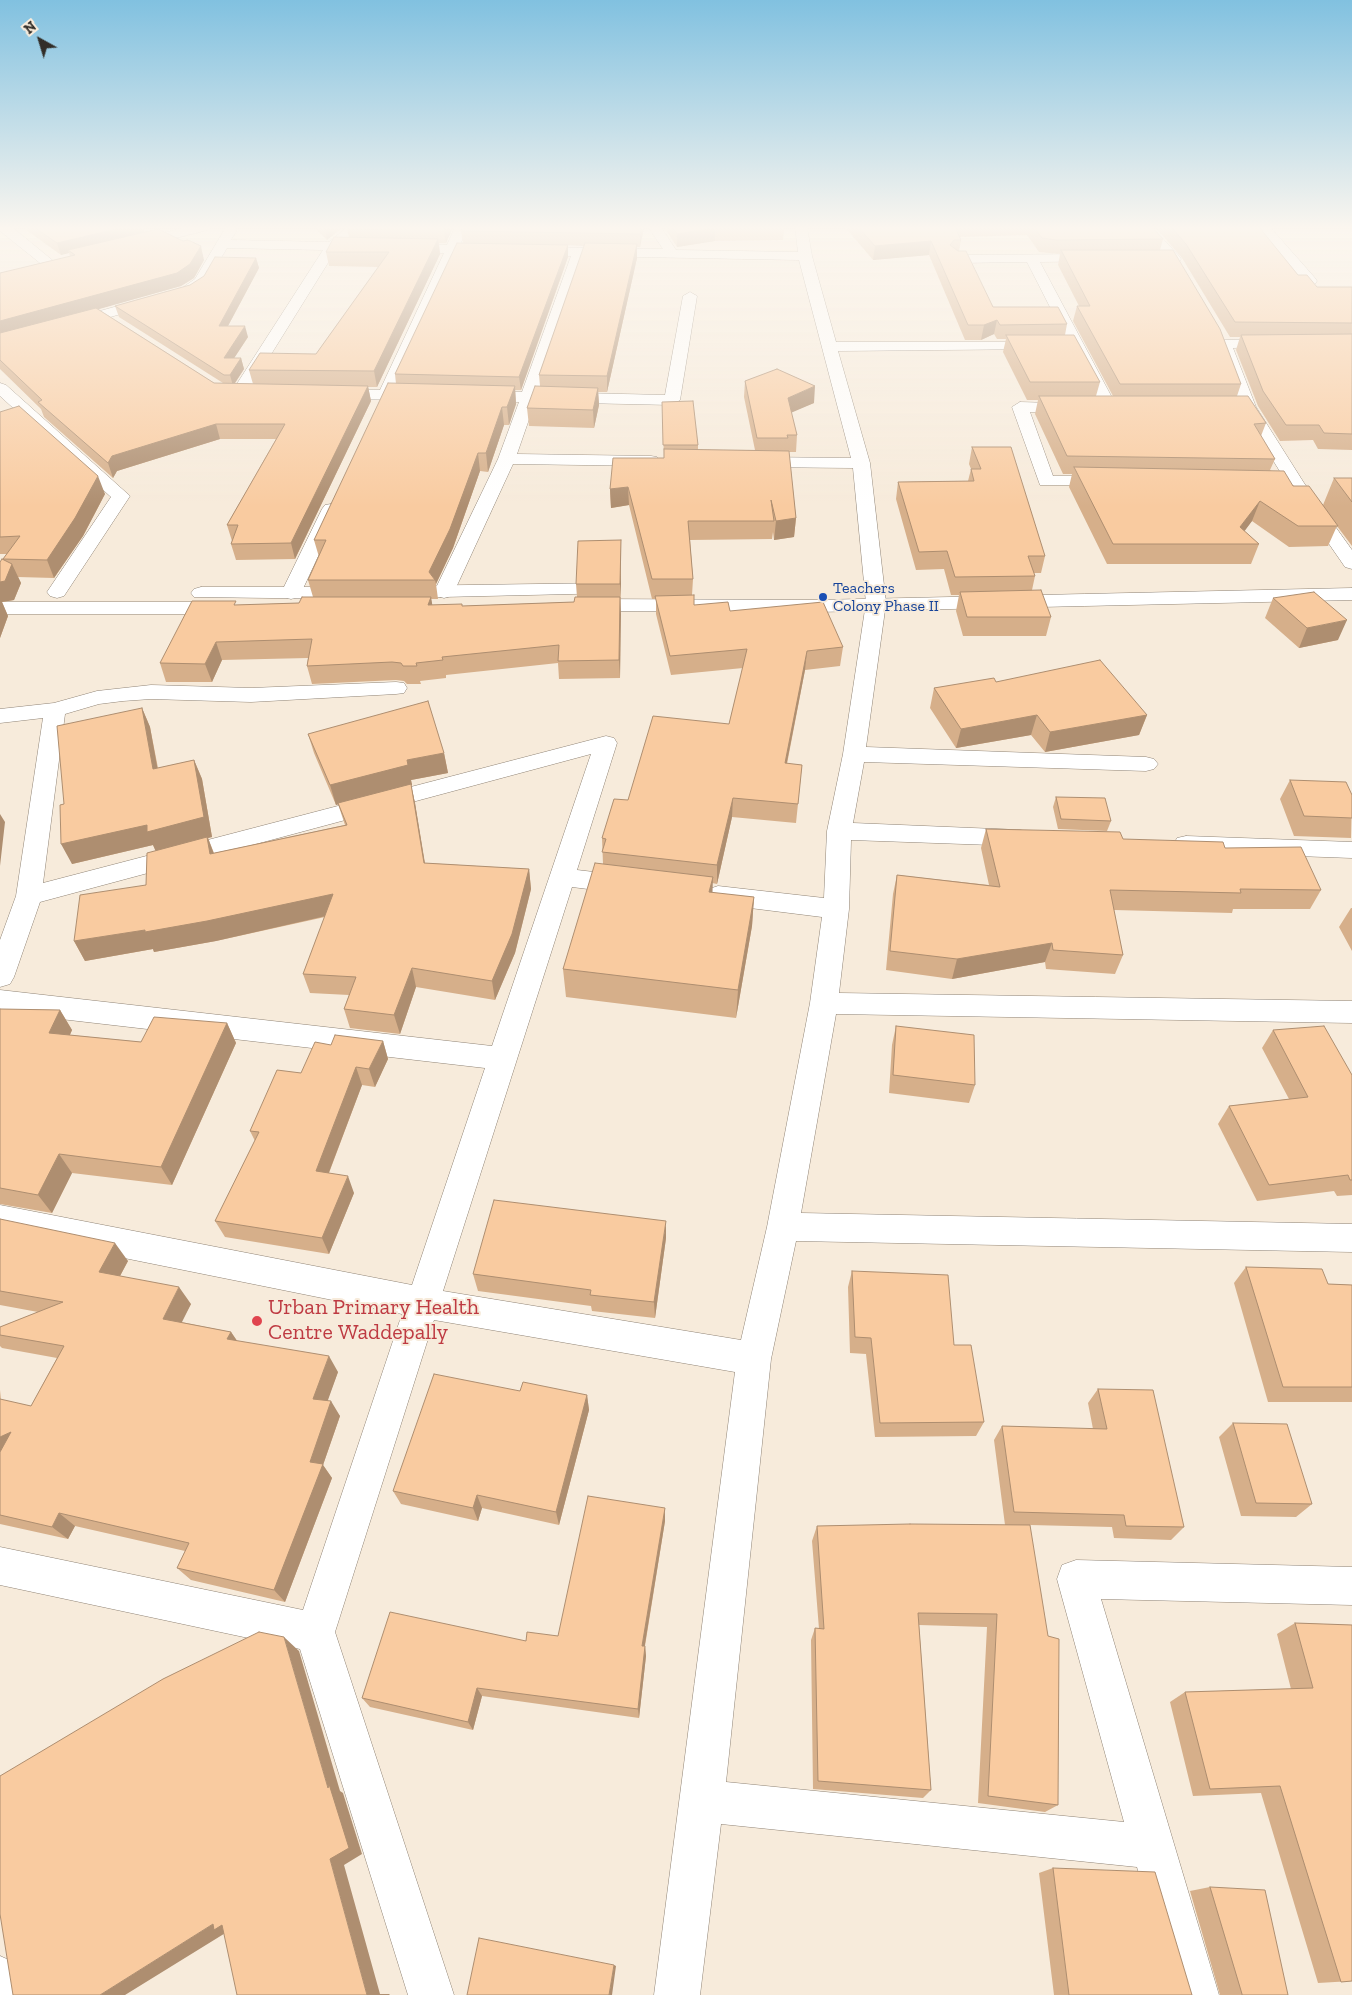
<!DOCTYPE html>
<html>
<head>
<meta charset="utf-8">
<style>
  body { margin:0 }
  #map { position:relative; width:1352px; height:1995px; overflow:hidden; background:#f7ebdb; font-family:"Zilla Slab",serif }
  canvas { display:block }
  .north { position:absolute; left:15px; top:15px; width:50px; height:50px; -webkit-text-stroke:4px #f7ebdb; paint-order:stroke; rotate:321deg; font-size:14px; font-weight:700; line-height:20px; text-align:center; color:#322e28 }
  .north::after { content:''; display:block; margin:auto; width:18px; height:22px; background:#322e28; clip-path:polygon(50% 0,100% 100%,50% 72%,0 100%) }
</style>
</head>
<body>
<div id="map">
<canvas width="1352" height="1995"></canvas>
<div class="north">N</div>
</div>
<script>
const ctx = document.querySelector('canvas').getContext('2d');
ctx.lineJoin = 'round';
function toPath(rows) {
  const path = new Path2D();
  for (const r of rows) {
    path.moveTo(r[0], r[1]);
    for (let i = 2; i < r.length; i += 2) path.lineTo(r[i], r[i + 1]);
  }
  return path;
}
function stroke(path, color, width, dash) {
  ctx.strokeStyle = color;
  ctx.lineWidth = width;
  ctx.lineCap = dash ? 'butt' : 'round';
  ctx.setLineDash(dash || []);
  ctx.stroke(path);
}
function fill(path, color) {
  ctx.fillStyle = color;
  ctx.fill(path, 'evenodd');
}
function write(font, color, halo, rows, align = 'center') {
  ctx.font = font + ' "Zilla Slab",serif';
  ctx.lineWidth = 4;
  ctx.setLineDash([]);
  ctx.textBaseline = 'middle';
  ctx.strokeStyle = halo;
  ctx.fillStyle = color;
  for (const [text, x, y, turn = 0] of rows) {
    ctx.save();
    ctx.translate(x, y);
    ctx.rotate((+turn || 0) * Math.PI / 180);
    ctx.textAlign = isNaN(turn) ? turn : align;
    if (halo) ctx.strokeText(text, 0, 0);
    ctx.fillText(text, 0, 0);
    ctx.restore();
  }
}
const street = toPath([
  [0,227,12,227,57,264,55,267,45,267,0,231,0,227],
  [187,227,210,227,208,230,135,248,128,244,130,241,187,227],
  [226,227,236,227,237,230,231,240,329,242,347,227,361,227,345,243,447,245,455,227,468,227,460,245,491,246,498,250,491,254,457,253,395,390,427,392,429,395,427,398,421,400,334,399,326,394,334,389,380,390,444,253,336,250,247,393,239,398,231,393,323,250,227,248,205,285,192,294,0,348,0,339,182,288,195,279,226,227],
  [648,227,661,227,676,250,798,252,795,227,807,227,812,256,836,342,1048,342,1050,345,1048,348,1043,349,838,351,870,463,886,603,866,747,1146,757,1154,759,1158,764,1154,769,1146,771,864,762,853,823,1020,830,1029,832,1032,838,1029,844,1020,846,851,840,849,909,839,993,1352,1001,1352,1023,836,1014,801,1213,1352,1224,1352,1252,796,1241,771,1359,726,1782,1124,1822,1057,1579,1062,1565,1076,1560,1352,1567,1352,1605,1101,1599,1219,1995,1173,1995,1137,1867,721,1824,700,1995,654,1995,735,1372,434,1320,335,1632,454,1995,408,1995,300,1649,0,1585,0,1547,303,1610,402,1314,0,1233,0,1205,412,1285,485,1068,0,1012,0,990,492,1046,591,754,40,902,14,977,10,984,0,987,0,940,16,896,43,718,0,723,0,709,54,703,97,691,151,685,251,688,396,682,404,683,407,688,404,693,396,694,251,702,151,699,123,701,99,704,65,714,43,883,606,736,614,738,617,743,577,870,628,876,637,879,641,885,637,891,628,894,572,887,443,1291,741,1340,767,1227,810,1003,822,917,718,904,709,901,705,895,709,889,718,886,824,898,827,831,843,754,866,603,853,468,754,467,748,466,745,462,748,458,754,457,851,458,799,260,584,256,538,392,665,395,683,296,690,292,697,296,680,400,672,405,535,402,517,454,651,456,657,457,660,461,657,465,651,466,513,464,454,592,451,596,444,598,437,596,434,592,498,459,519,402,479,401,471,396,479,391,522,392,571,256,532,255,525,251,532,247,663,249,648,227],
  [1139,227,1152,227,1179,256,1181,259,1179,262,1144,262,1142,259,1144,256,1163,255,1139,227],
  [1257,227,1270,227,1315,278,1317,281,1315,284,1305,284,1257,227],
  [1096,254,1101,255,1103,258,1101,261,1040,262,1117,407,1109,412,1101,407,1027,262,957,263,950,259,957,255,1096,254],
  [1275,339,1280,340,1282,343,1280,346,1233,348,1256,407,1304,483,1352,550,1352,569,1345,567,1291,489,1254,488,1248,487,1245,483,1248,479,1254,478,1284,478,1240,407,1217,344,1224,340,1275,339],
  [0,383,6,385,130,496,64,596,57,598,50,596,47,592,111,497,0,396,0,383],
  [1020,402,1080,404,1082,407,1080,410,1074,412,1030,412,1053,476,1108,476,1114,477,1117,481,1114,485,1040,485,1012,407,1020,402],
  [331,504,337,505,340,509,301,593,298,597,291,599,284,597,281,593,322,509,325,505,331,504],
  [1186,836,1352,842,1352,858,1186,852,1177,850,1174,844,1177,838,1186,836],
  [0,1956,16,1963,26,1995,0,1995,0,1956]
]);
const secondary = toPath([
  [608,583,615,585,618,589,615,593,399,598,392,596,389,592,392,588,399,586,608,583],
  [201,587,348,587,355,589,358,593,355,597,348,599,194,597,191,593,194,589,201,587],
  [1352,588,1352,600,817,612,584,611,577,609,574,605,577,601,584,599,817,600,1352,588],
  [0,602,226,602,233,604,236,608,233,612,226,614,0,614,0,602]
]);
const wall = toPath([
  [22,227,143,227,145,233,204,260,194,278,181,286,98,309,214,383,223,383,119,317,115,306,190,285,256,258,259,268,228,326,248,337,234,358,241,358,244,369,235,383,253,384,249,370,316,354,378,267,329,266,326,252,349,237,347,229,348,227,453,227,446,243,439,243,440,254,377,387,368,387,371,401,295,559,236,560,231,544,232,541,227,525,276,439,220,439,117,471,113,478,44,417,41,409,0,369,0,273,70,256,69,253,61,255],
  [314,227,343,227,327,240],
  [463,227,644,227,640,247,637,247,637,258,607,392,598,392,599,405,594,428,529,426,527,408,540,386,539,375,584,246,568,245,568,257,521,390,515,390,516,404,509,425,504,425,488,472,480,471,453,548,436,584,438,599,431,599,432,605,462,606,574,602,577,597,576,584,621,540,620,678,559,679,558,663,446,675,446,678,420,681,421,684,407,684,404,681,396,680,312,684,307,666,308,658,222,660,212,682,166,682,160,663,237,605,299,603,313,597,308,580,319,557,314,540,396,384,395,374,463,243,461,231],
  [664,227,784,228,783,240,715,241,677,247],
  [845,227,1152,227,1163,239,1160,250,1241,384,1237,396,1266,423,1261,436,1275,459,1270,470,1323,505,1334,478,1352,478,1352,546,1337,526,1328,546,1289,547,1252,521,1244,531,1259,544,1251,564,1107,564,1069,487,1072,474,1063,474,1035,414,1038,400,1027,400,1003,352,1006,339,997,339,994,334,981,340,965,340,929,255,873,260],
  [1027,235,1039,252,1060,254,1058,265,1079,306,1077,306,1073,321,1113,396,1096,396,1100,382,1065,335,1067,324,993,307,959,251,961,240,959,237],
  [1155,227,1259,227,1298,275,1317,287,1352,287,1352,450,1318,449,1313,440,1280,441,1258,406,1236,350,1240,337,1230,337,1182,258],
  [745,381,814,403,791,412,797,435,796,452,789,452,796,518,794,537,774,540,773,532,772,539,690,540,693,579,692,595,694,605,730,611,843,647,840,666,805,670,787,764,802,765,796,823,732,817,717,884,712,883,712,893,754,897,752,926,736,1018,566,997,563,969,603,864,602,838,628,800,729,724,743,668,671,675,656,614,656,599,652,599,629,505,611,508,610,489,664,458,662,402,698,445,698,450,755,450,744,397],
  [0,412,105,494,83,536,54,578,18,577,21,583,14,600,2,602,8,616,0,638,0,562,3,559,7,554,0,554],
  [972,447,1045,556,1041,573,1034,573,1035,576,1032,590,1051,617,1046,636,963,636,956,611,959,595,951,595,944,569,916,570,896,499,898,482,968,481,971,469,969,464],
  [1273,598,1338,640,1299,648,1265,618],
  [996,682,1147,715,1139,735,1045,752,1031,735,956,748,930,708,934,688],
  [142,708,150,727,158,768,194,760,202,779,212,837,208,838,214,853,345,825,338,804,336,805,314,753,308,734,444,753,448,773,411,780,412,785,411,785,415,803,425,863,529,869,531,889,515,953,495,1000,416,987,400,1034,350,1028,344,1009,349,995,310,993,303,974,325,917,216,941,154,952,153,949,85,961,74,941,146,885,156,851,153,845,72,864,64,804],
  [1290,780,1352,795,1351,838,1294,836,1280,799],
  [1056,797,1111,821,1107,831,1058,829,1053,807],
  [986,829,1225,848,1321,890,1310,909,1233,909,1232,913,1114,910,1123,955,1115,974,1046,969,1045,962,952,979,886,970,893,894,897,875,989,885,981,848],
  [1351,908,1352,908,1352,951,1339,927],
  [0,1009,60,1010,72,1030,70,1035,141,1042,227,1023,236,1043,172,1185,72,1173,52,1213,0,1204],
  [896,1026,975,1085,969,1103,889,1093,892,1045],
  [1273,1030,1352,1075,1352,1195,1337,1196,1334,1191,1257,1201,1218,1124,1229,1106,1289,1099,1262,1048],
  [383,1041,388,1059,375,1087,362,1085,329,1173,354,1193,329,1254,225,1237,215,1221,255,1141,250,1131,301,1073,331,1045],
  [0,1219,128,1261,120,1276,191,1304,181,1322,231,1332,237,1341,338,1372,327,1401,340,1416,323,1465,332,1478,285,1602,191,1580,177,1568,185,1551,75,1526,68,1539,0,1524,0,1390,1,1400,31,1406,57,1358,2,1348,0,1346,0,1327,38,1312,0,1305],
  [666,1238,655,1318,592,1311,591,1306,478,1291,473,1274],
  [1246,1267,1328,1284,1352,1285,1352,1402,1268,1402,1234,1283],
  [852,1271,954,1345,984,1422,976,1436,875,1437,866,1354,850,1353,848,1287],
  [1098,1389,1184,1527,1171,1540,1114,1538,1112,1527,1030,1525,1058,1805,1045,1812,978,1803,987,1627,919,1625,931,1790,923,1798,813,1789,811,1640,815,1628,819,1629,812,1541,817,1526,1005,1525,994,1440,1002,1426,1093,1429,1088,1403],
  [520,1391,587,1395,589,1410,559,1525,482,1508,478,1521,401,1504,393,1491],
  [1233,1423,1312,1504,1296,1517,1241,1516,1219,1437],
  [665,1508,665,1521,645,1646,646,1656,639,1718,482,1696,473,1730,370,1707,362,1698,526,1641,558,1636],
  [1295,1623,1352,1625,1352,1981,1318,1983,1261,1793,1193,1796,1170,1702,1185,1692,1291,1689,1277,1634],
  [1053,1868,1192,1995,1054,1995,1039,1873],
  [1210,1887,1288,1995,1220,1995,1190,1891]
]);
const shadedWall = toPath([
  [125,227,143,227,145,235,68,250,69,253,61,255,57,243],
  [325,227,343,227,327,240],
  [446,227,453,227,446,243,444,231],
  [641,227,644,227,640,247,640,234],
  [715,228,715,241,677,247,677,234],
  [438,239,440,254,377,387,374,371],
  [931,241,929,255,873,260,875,246],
  [637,244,637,258,607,392,607,376],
  [568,245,568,257,521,390,519,377],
  [201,246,204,260,194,278,181,286,0,337,0,321],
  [256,258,259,268,222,337,219,326],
  [997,320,994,334,981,340,984,325],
  [245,326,248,337,227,369,224,358],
  [241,358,244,369,233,386,230,375],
  [368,386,371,401,295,559,291,543],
  [515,386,516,404,509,425,507,407],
  [815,386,814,403,786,415,788,398],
  [598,388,599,405,594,428,593,410],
  [502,407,504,425,488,472,486,453],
  [216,424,220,439,117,471,113,478,108,463,112,456],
  [478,453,480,471,453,548,436,584,435,580,429,572],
  [98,476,105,494,83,536,54,578,47,560],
  [628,487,629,505,611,508,610,489],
  [1260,501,1252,521,1235,544,1240,527],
  [796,518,794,537,774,540,776,521],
  [621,540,621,599,620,584],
  [12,564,21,583,14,600,2,602,8,616,0,638,0,582],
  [431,597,434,615,428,605],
  [620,597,621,614,620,678,619,660],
  [1347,620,1338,640,1299,648,1307,628],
  [216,642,222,660,212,682,205,664],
  [807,651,805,670,783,782,785,763],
  [142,708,150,727,161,788,153,769],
  [1037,715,1031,735,956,748,961,729],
  [1147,715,1139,735,1045,752,1050,732],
  [444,753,448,773,411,780,412,785,411,785,415,803,428,883,424,863,411,785,336,805,330,785,407,760],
  [194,760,202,779,212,837,208,838,215,857,156,852,153,845,72,864,61,844],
  [733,798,732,817,717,884,717,865],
  [0,814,5,822,0,866],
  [529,869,531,889,515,953,495,1000,492,981],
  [713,877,712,906,709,892],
  [333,894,339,913,216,941,154,952,153,949,85,961,74,941,145,930],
  [754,897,752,926,736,1018,738,990],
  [1052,943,1045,962,952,979,957,959],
  [412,968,416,987,400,1034,394,1015],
  [60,1010,72,1030,62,1052,49,1033],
  [227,1023,236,1043,172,1185,161,1167],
  [383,1041,388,1059,375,1087,369,1069],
  [356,1067,362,1085,323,1188,316,1171],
  [59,1154,72,1173,52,1213,38,1195],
  [348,1176,354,1193,329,1254,322,1238],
  [666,1221,666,1238,655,1318,654,1302],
  [115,1243,128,1261,113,1289,99,1272],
  [179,1287,191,1304,175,1336,163,1319],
  [231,1332,242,1348,227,1339],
  [329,1356,338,1372,323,1414,313,1399],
  [587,1395,589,1410,559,1525,556,1512],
  [331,1401,340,1416,323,1465,332,1478,285,1602,274,1590,310,1462],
  [11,1432,0,1459,0,1437],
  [477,1495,482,1508,478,1521,473,1508],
  [665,1508,665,1521,643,1656,642,1646],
  [59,1513,75,1526,68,1539,52,1527],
  [284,1637,299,1651,340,1791,343,1793,362,1854,344,1865,380,1994,389,1994,390,1995,367,1995,330,1859,328,1788],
  [645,1646,646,1656,639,1718,638,1709],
  [477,1688,482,1696,473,1730,468,1722],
  [213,1924,222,1925,227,1932,125,1995,100,1995],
  [614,1965,616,1966,612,1995,609,1995]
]);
const building = toPath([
  [34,227,125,227,57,243,34,227],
  [348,227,446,227,444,231,347,229,348,227],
  [463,227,641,227,640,234,461,231,463,227],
  [672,227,784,227,784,228,715,228,677,234,672,227],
  [858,227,955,227,961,240,954,240,950,245,958,251,966,251,993,307,1058,307,1067,324,1000,325,997,320,984,325,968,325,931,241,875,246,858,227],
  [1034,227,1152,227,1163,239,1056,240,1042,238,1034,227],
  [1171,227,1259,227,1298,275,1307,275,1317,287,1352,287,1352,323,1235,322,1186,244,1171,227],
  [158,229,183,241,188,240,201,246,190,264,177,273,0,321,0,273,75,255,68,250,158,229],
  [334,237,438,239,374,371,249,370,260,353,316,354,389,252,326,252,334,237],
  [457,243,568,245,519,377,395,374,457,243],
  [585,243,637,244,607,376,539,375,585,243],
  [1061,250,1173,250,1220,329,1241,384,1120,384,1077,306,1090,306,1061,250],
  [215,257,256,258,219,326,245,326,224,358,241,358,230,375,224,375,115,306,190,285,204,276,215,257],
  [96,308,214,383,368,386,291,543,231,544,238,525,227,525,285,424,216,424,112,456,108,463,38,402,42,400,0,360,0,333,96,308],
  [1352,334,1352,434,1324,433,1319,425,1286,425,1263,391,1241,335,1352,334],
  [1006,335,1074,335,1100,382,1030,382,1006,335],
  [777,369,815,386,788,398,797,435,787,435,788,438,757,438,745,381,777,369],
  [388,383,515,386,507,407,502,407,486,453,478,453,450,529,429,572,435,580,308,580,326,540,314,540,388,383],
  [535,386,598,388,593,410,527,408,535,386],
  [1039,396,1248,396,1266,423,1254,424,1275,459,1067,456,1039,396],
  [693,401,698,445,663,445,662,402,693,401],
  [19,406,98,476,75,518,47,560,3,559,20,536,0,537,0,412,19,406],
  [972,447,1011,447,1045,556,1028,556,1035,576,955,577,947,551,919,552,898,482,974,481,971,469,981,469,972,447],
  [664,449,789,451,796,518,776,521,771,500,774,521,688,521,693,579,652,579,628,487,610,489,613,458,664,458,664,449],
  [1074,467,1284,471,1293,486,1309,486,1338,526,1298,526,1260,501,1240,527,1259,544,1113,544,1074,467],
  [1334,478,1352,478,1352,502,1334,478],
  [621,540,620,584,576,584,578,541,621,540],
  [2,559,12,564,5,581,0,582,0,562,2,559],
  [1041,590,1051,617,967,617,960,592,1041,590],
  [1314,592,1347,620,1307,628,1273,598,1314,592],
  [694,595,694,605,728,602,730,611,823,602,843,647,807,651,785,763,802,765,798,804,733,798,717,865,602,852,606,839,602,838,614,799,628,800,653,716,729,724,747,649,670,656,655,596,694,595],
  [302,597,431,597,428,605,462,604,462,606,574,602,575,597,620,597,619,660,558,661,559,645,442,657,443,660,416,663,417,666,403,666,401,663,392,662,307,666,312,639,216,642,205,664,160,663,192,601,236,601,234,605,299,603,302,597],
  [1100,660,1147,715,1050,732,1037,715,961,729,934,688,994,678,996,682,1100,660],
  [428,701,444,753,407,760,408,765,330,785,308,734,428,701],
  [142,708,153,769,194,760,204,817,147,832,147,825,61,844,60,805,64,804,57,726,142,708],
  [1290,780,1346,782,1352,795,1352,818,1304,816,1290,780],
  [411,784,424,863,529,869,512,934,492,981,412,968,394,1015,344,1009,356,977,303,974,333,894,207,921,145,932,145,930,74,941,80,895,146,885,147,853,207,837,210,854,347,825,338,803,411,784],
  [1056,797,1105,798,1111,821,1061,819,1056,797],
  [986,829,1120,832,1123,839,1223,842,1225,848,1301,847,1321,890,1240,889,1241,893,1110,890,1123,955,1053,950,1052,943,957,959,890,951,897,875,1000,887,986,829],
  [595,863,713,877,709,892,754,897,738,990,563,969,595,863],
  [0,1009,60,1010,49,1033,141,1042,154,1017,227,1023,161,1167,59,1154,38,1195,0,1188,0,1009],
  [896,1026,974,1035,975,1085,893,1075,896,1026],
  [1324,1026,1352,1075,1352,1180,1350,1180,1348,1175,1269,1185,1229,1106,1308,1097,1273,1030,1324,1026],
  [335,1035,383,1041,369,1069,356,1067,316,1171,348,1176,322,1238,215,1221,259,1132,250,1131,277,1070,301,1073,315,1042,331,1045,335,1035],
  [494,1200,666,1221,654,1302,590,1295,591,1290,473,1274,494,1200],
  [0,1219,115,1243,99,1272,179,1287,163,1319,231,1332,227,1339,329,1356,313,1399,331,1401,310,1462,323,1464,274,1590,177,1568,189,1543,59,1513,52,1527,0,1515,0,1452,11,1432,0,1437,0,1399,31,1406,64,1346,0,1335,0,1327,63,1302,0,1291,0,1219],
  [1246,1267,1322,1269,1328,1284,1352,1285,1352,1387,1283,1387,1246,1267],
  [852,1271,948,1275,954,1345,971,1345,984,1422,880,1423,871,1338,855,1337,852,1271],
  [434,1374,520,1391,523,1382,587,1395,556,1512,477,1495,473,1508,393,1491,434,1374],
  [1098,1389,1153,1390,1184,1527,1126,1526,1124,1515,1014,1512,1002,1426,1107,1429,1098,1389],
  [1233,1423,1287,1424,1312,1504,1256,1503,1233,1423],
  [588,1496,665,1508,642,1646,645,1646,638,1709,477,1688,468,1722,362,1698,390,1612,526,1641,527,1632,558,1636,588,1496],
  [910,1524,1030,1525,1048,1636,1059,1639,1058,1805,988,1796,997,1614,918,1613,931,1790,818,1781,815,1628,824,1629,817,1526,910,1524],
  [1295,1623,1352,1625,1352,1981,1341,1982,1280,1786,1210,1789,1185,1692,1313,1688,1295,1623],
  [259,1632,284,1637,328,1788,329,1784,349,1848,330,1859,367,1995,237,1995,222,1925,214,1930,213,1924,100,1995,13,1995,0,1914,0,1776,163,1679,259,1632],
  [1053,1868,1155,1872,1192,1995,1069,1995,1053,1868],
  [1210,1887,1265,1890,1288,1995,1242,1995,1242,1994,1210,1887],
  [479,1938,614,1965,609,1995,467,1995,479,1938]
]);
const markers = [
  [823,597,5,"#1a4fb4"],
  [257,1321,6,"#e0444e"]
];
const farTransitnames = [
  ["Teachers",833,588],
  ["Colony Phase II",833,606]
];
const nearHealthnames = [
  ["Urban Primary Health",268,1308],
  ["Centre Waddepally",268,1333]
];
stroke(street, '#908476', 1);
stroke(secondary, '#908476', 1);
fill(street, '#fff');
fill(secondary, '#fff');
fill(wall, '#d6af8a');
fill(shadedWall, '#ae8e70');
fill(building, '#f9cba0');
stroke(building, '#ae8e70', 1);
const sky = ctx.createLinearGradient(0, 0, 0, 507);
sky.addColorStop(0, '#81c1e0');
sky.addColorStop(0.45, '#fbf6ef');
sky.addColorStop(1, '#fbf6ef00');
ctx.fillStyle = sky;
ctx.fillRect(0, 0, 1352, 507);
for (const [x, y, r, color] of markers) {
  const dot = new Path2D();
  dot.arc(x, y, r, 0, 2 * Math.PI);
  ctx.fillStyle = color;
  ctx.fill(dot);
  stroke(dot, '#f7ebdb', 2);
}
write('16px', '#164399', '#f7ebdb', farTransitnames, 'left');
write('22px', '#be3a42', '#f7ebdb', nearHealthnames, 'left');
</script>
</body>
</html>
